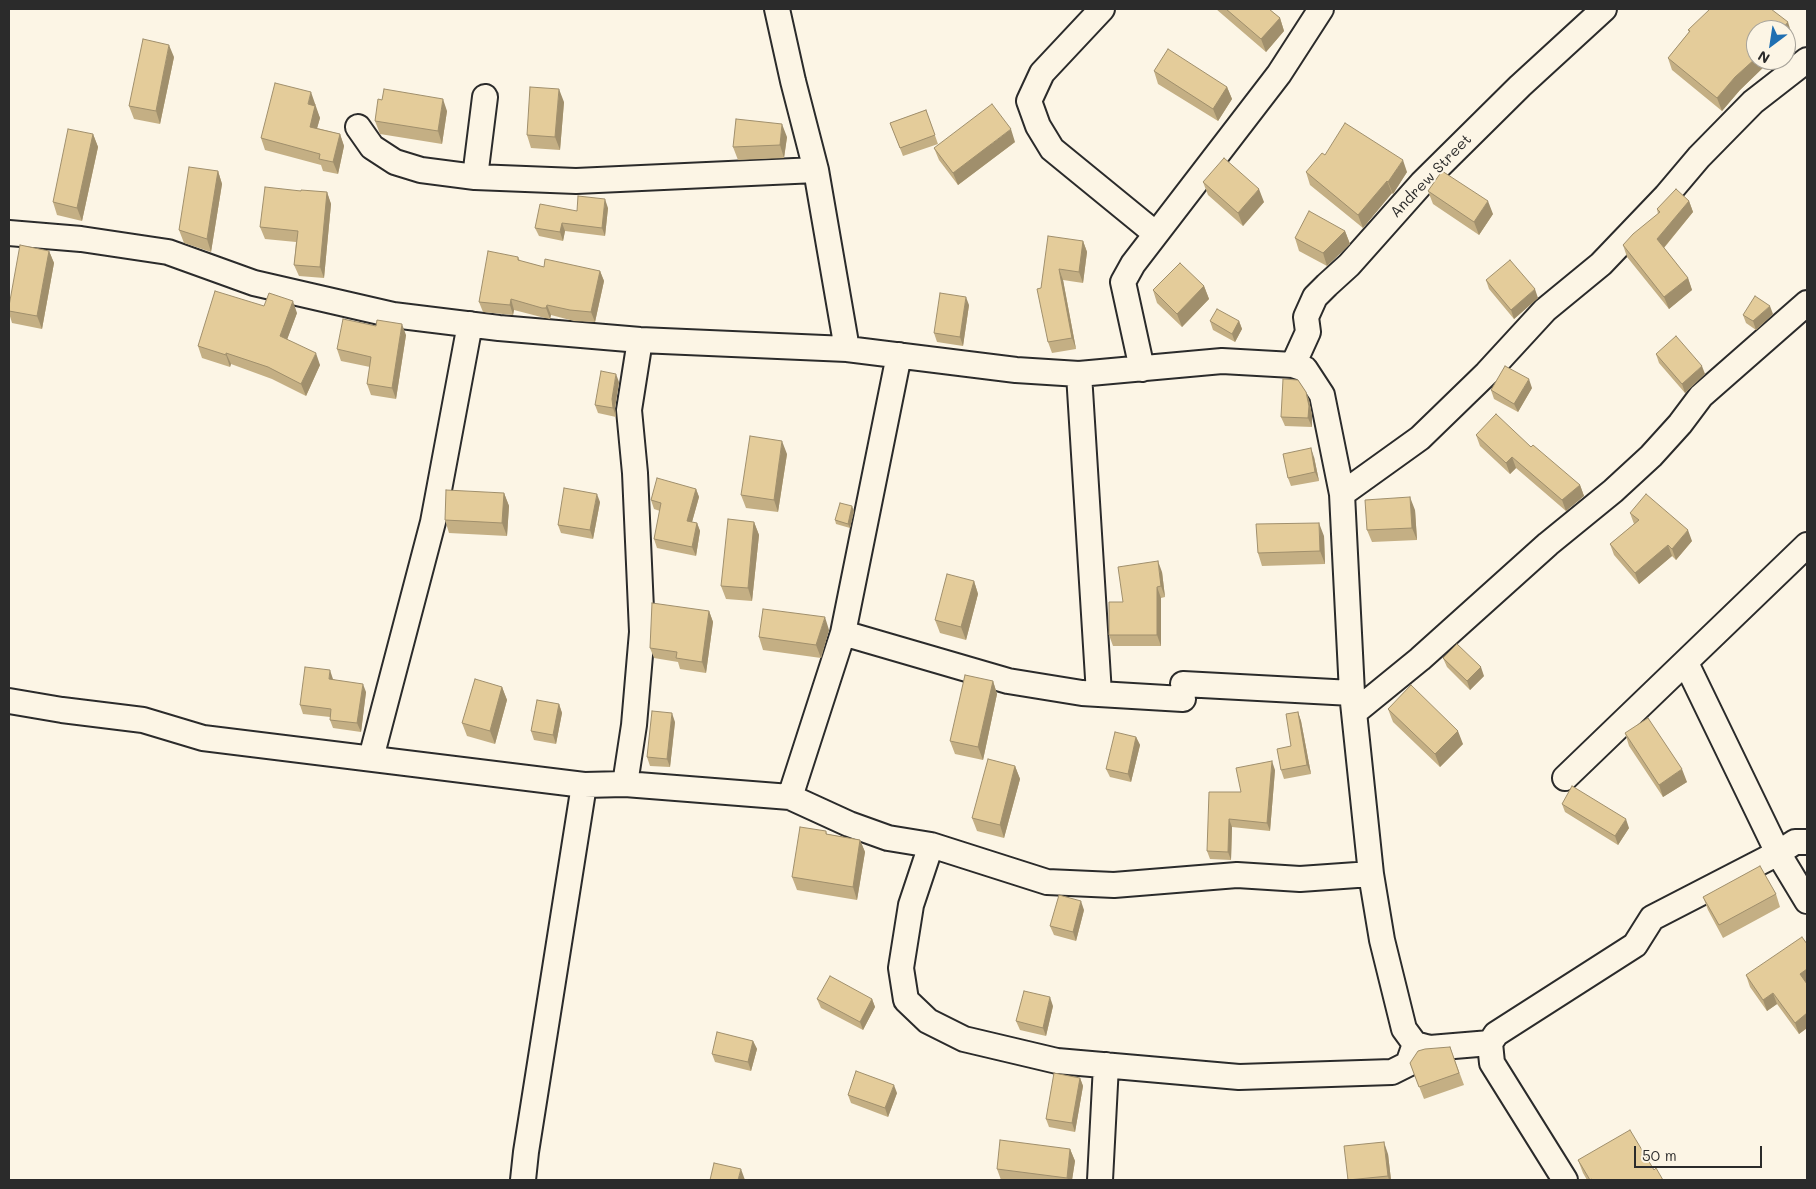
<!DOCTYPE html>
<html>
<head>
<meta charset="utf-8">
<style>
  body { margin:0 }
  #map { position:relative; width:1816px; height:1189px; overflow:hidden; background:#fcf5e5; font-family:Mali,sans-serif }
  canvas { display:block }
  .frame { position:absolute; inset:0; border:10px solid #2b2b2b; pointer-events:none }
  .north { position:absolute; left:1746px; top:20px; width:50px; height:50px; box-sizing:border-box; background:#fcf5e5; border:1px solid #a8a49b; border-radius:50%; rotate:211deg; font-size:14px; font-weight:700; line-height:20px; text-align:center; color:#2b2b2b }
  .north::after { content:''; display:block; margin:auto; width:18px; height:22px; background:#1f6fb2; clip-path:polygon(50% 0,100% 100%,50% 72%,0 100%) }
  .scale { position:absolute; left:1634px; top:1146px; width:128px; height:22px; box-sizing:border-box; border:2px solid #2b2b2b; border-top:0; padding-left:6px; font-size:15px; line-height:18px; white-space:nowrap; color:#2b2b2b; -webkit-text-stroke:4px #fcf5e5; paint-order:stroke }
</style>
</head>
<body>
<div id="map">
<canvas width="1816" height="1189"></canvas>
<div class="frame"></div>
<div class="north">N</div>
<div class="scale">50 m</div>
</div>
<script>
const ctx = document.querySelector('canvas').getContext('2d');
ctx.lineJoin = 'round';
function toPath(rows) {
  const path = new Path2D();
  for (const r of rows) {
    path.moveTo(r[0], r[1]);
    for (let i = 2; i < r.length; i += 2) path.lineTo(r[i], r[i + 1]);
  }
  return path;
}
function stroke(path, color, width, dash) {
  ctx.strokeStyle = color;
  ctx.lineWidth = width;
  ctx.lineCap = dash ? 'butt' : 'round';
  ctx.setLineDash(dash || []);
  ctx.stroke(path);
}
function fill(path, color) {
  ctx.fillStyle = color;
  ctx.fill(path, 'evenodd');
}
function write(font, color, halo, rows, align = 'center') {
  ctx.font = font + ' Mali,sans-serif';
  ctx.lineWidth = 4;
  ctx.setLineDash([]);
  ctx.textBaseline = 'middle';
  ctx.strokeStyle = halo;
  ctx.fillStyle = color;
  for (const [text, x, y, turn = 0] of rows) {
    ctx.save();
    ctx.translate(x, y);
    ctx.rotate((+turn || 0) * Math.PI / 180);
    ctx.textAlign = isNaN(turn) ? turn : align;
    if (halo) ctx.strokeText(text, 0, 0);
    ctx.fillText(text, 0, 0);
    ctx.restore();
  }
}
const minor = toPath([
  [777,9,793,81,816,170,847,349],
  [1102,9,1042,73,1029,101,1038,126,1052,149,1156,234],
  [358,127,372,147,395,162,421,170,475,177,576,181,816,170],
  [475,177,485,97],
  [9,233,81,239,168,252,254,283,393,315,499,328,640,340,847,349,1016,370,1079,374,1222,361,1293,365,1305,369,1322,395,1342,494,1352,693,1371,874,1382,940,1404,1029,1415,1044,1430,1048,1490,1043],
  [1293,365,1308,332,1306,317,1315,297,1327,285,1349,265,1422,183,1520,86,1604,9],
  [1142,369,1123,282,1133,264,1279,74,1321,9],
  [1079,374,1099,694],
  [1342,494,1420,438,1487,373,1545,310,1601,264,1666,196,1699,157,1753,102,1807,60],
  [843,633,1008,681,1082,693,1183,699],
  [1183,684,1352,693],
  [9,701,62,710,143,720,203,738,584,785,625,784,634,725,642,632,635,473,629,410,640,340],
  [1355,712,1420,659,1548,544,1613,491,1651,456,1680,424,1701,396,1807,303],
  [371,758,433,522,470,324],
  [1565,778,1807,545],
  [625,784,790,797,849,824,888,838,931,845,1047,882,1114,885,1237,875,1300,879,1371,874],
  [790,797,843,633,899,355],
  [1807,842,1795,842,1778,853,1807,901],
  [931,845,911,905,901,968,906,1000,928,1021,964,1039,1057,1061,1239,1077,1392,1072,1408,1064,1415,1044],
  [523,1180,526,1152,584,785],
  [1100,1180,1106,1065],
  [1565,1180,1492,1063,1490,1043,1496,1034,1635,945,1652,918,1778,853,1686,663]
]);
const wall = toPath([
  [1216,9,1269,9,1280,18,1284,31,1266,52],
  [1688,30,1792,35,1756,60,1771,60,1740,90,1722,111,1672,70,1668,58,1689,32],
  [174,57,160,124,134,119,129,106],
  [1154,71,1227,87,1232,99,1218,121,1158,84],
  [382,100,447,111,442,144,380,134,375,121],
  [564,102,560,150,531,148,527,135],
  [316,104,315,106,320,118,317,128,340,134,344,146,338,174,323,171,321,165,265,150,261,138],
  [926,110,938,144,903,156,890,123],
  [93,134,98,147,82,221,57,215,53,202],
  [787,137,784,158,738,160,733,147],
  [1015,142,958,185,939,160,934,148],
  [1325,155,1407,172,1393,194,1392,193,1363,228,1310,185,1306,172],
  [218,171,222,184,211,252,184,243,179,230],
  [1203,182,1264,202,1243,226,1208,195],
  [301,191,327,192,331,204,324,278,299,276,294,265,296,242,265,239,260,227],
  [1428,191,1493,214,1479,235,1433,204],
  [1689,201,1693,212,1664,248,1688,278,1692,290,1669,309,1627,257,1623,245,1658,214,1657,209],
  [608,208,605,236,565,231,563,241,539,236,535,228,577,211],
  [1345,231,1350,244,1327,266,1299,251,1295,238],
  [1083,241,1087,252,1083,283,1063,280,1076,349,1052,353,1048,342,1041,288],
  [49,251,54,263,42,329,12,323,9,313,9,306],
  [518,257,520,261,544,267,600,271,604,281,595,322,574,321,551,315,550,319,545,318,514,310,513,315,483,312,479,302],
  [1486,280,1538,298,1514,319,1489,289],
  [1204,286,1209,299,1182,327,1157,303,1153,290],
  [969,305,963,346,937,342,934,333],
  [264,306,297,313,287,339,320,365,306,396,272,379,231,364,230,367,202,358,198,346],
  [1773,314,1756,330,1746,323,1743,315],
  [1210,321,1239,321,1242,329,1235,342,1213,330],
  [406,335,396,399,371,395,367,384,370,367,341,361,337,349],
  [1656,354,1705,374,1685,393,1659,363],
  [619,382,615,408,616,417,598,413,595,405],
  [1532,388,1518,412,1494,399,1491,390],
  [1306,392,1309,400,1312,415,1312,427,1285,426,1281,417],
  [1476,435,1531,447,1580,485,1584,496,1566,511,1516,468,1510,474,1480,446],
  [787,454,778,512,746,508,741,495],
  [1314,457,1319,481,1291,486,1288,478],
  [696,489,699,497,692,522,697,523,700,531,696,556,657,548,654,539,660,511,654,509,651,500],
  [504,493,509,506,507,536,449,533,445,520],
  [600,502,593,539,561,533,558,525],
  [1415,510,1417,540,1372,542,1367,530],
  [854,511,850,528,836,524,835,520],
  [1630,513,1692,541,1676,560,1672,556,1639,584,1614,555,1610,544,1634,524],
  [754,522,759,535,752,601,726,599,721,586],
  [1324,536,1325,564,1262,566,1258,553],
  [1162,572,1165,597,1161,598,1161,646,1113,646,1109,635,1123,602],
  [974,581,978,594,966,640,940,633,935,620],
  [709,611,713,622,706,673,680,669,678,662,654,658,650,648],
  [829,630,821,658,763,650,759,637],
  [1443,658,1484,676,1470,690,1447,667],
  [333,679,366,692,361,732,333,728,330,720,330,717,303,714,300,705],
  [993,681,997,694,983,760,955,754,950,741],
  [502,687,507,700,495,744,467,736,462,723],
  [559,704,562,713,556,744,534,740,531,731],
  [1388,709,1463,744,1440,767,1393,722],
  [1298,712,1301,721,1311,774,1284,779,1281,770,1291,746],
  [675,722,670,767,650,766,647,757],
  [1625,733,1687,782,1663,797,1629,746],
  [1136,737,1140,745,1131,782,1110,777,1106,769],
  [1015,766,1020,779,1004,838,977,831,972,818],
  [1275,770,1270,831,1232,827,1231,860,1210,859,1207,851,1241,792],
  [1562,804,1629,828,1618,845,1565,812],
  [826,831,827,834,860,840,865,852,857,900,797,890,792,877],
  [1776,894,1780,907,1723,938,1708,910,1703,897],
  [1084,910,1076,941,1054,935,1050,926],
  [1807,944,1807,1028,1799,1034,1777,1004,1767,1011,1750,987,1746,975],
  [817,999,872,999,875,1007,863,1030,821,1008],
  [1053,1006,1046,1036,1020,1030,1016,1021],
  [753,1041,757,1049,751,1071,715,1062,712,1054],
  [1450,1047,1464,1085,1424,1099,1410,1063],
  [1080,1078,1083,1086,1075,1132,1049,1127,1046,1119],
  [897,1093,888,1117,851,1103,848,1095],
  [1070,1149,1075,1161,1072,1180,1001,1180,997,1169],
  [1388,1154,1391,1180,1348,1180],
  [1578,1160,1654,1170,1663,1180,1587,1180,1583,1173]
]);
const shadedWall = toPath([
  [1280,18,1284,31,1266,52,1261,39],
  [1788,22,1792,35,1786,42,1786,30,1781,30],
  [169,45,174,57,160,124,156,111],
  [1756,58,1756,60,1771,60,1740,90,1722,111,1717,98,1735,77],
  [1227,87,1232,99,1218,121,1213,109],
  [559,89,564,102,560,150,555,137],
  [311,92,320,118,314,139,310,127,308,104],
  [443,99,447,111,442,144,438,131],
  [782,124,787,137,784,158,780,145],
  [1011,129,1015,142,958,185,953,173],
  [93,134,98,147,82,221,77,208],
  [340,134,344,146,338,174,333,162],
  [1403,160,1407,172,1393,194,1388,182],
  [218,171,222,184,211,252,207,239],
  [1387,181,1392,193,1363,228,1358,215],
  [1259,189,1264,202,1243,226,1238,213],
  [327,192,331,204,324,278,320,267],
  [605,199,608,208,605,236,602,228],
  [1488,201,1493,214,1479,235,1474,222],
  [1689,201,1693,212,1661,251,1657,239],
  [562,223,565,231,563,241,560,232],
  [1345,231,1350,244,1327,266,1323,253],
  [1083,241,1087,252,1083,283,1079,272],
  [49,251,54,263,42,329,37,316],
  [1059,269,1063,280,1076,349,1072,338],
  [600,271,604,281,595,322,591,312],
  [1688,278,1692,290,1669,309,1664,297],
  [1204,286,1209,299,1182,327,1177,314],
  [1535,289,1538,298,1514,319,1511,310],
  [966,297,969,305,963,346,960,337],
  [511,299,514,310,513,315,510,305],
  [293,301,297,313,284,348,280,336],
  [547,305,551,315,550,319,546,308],
  [1770,306,1773,314,1756,330,1753,321],
  [1239,321,1242,329,1235,342,1232,334],
  [402,324,406,335,396,399,392,388],
  [226,353,231,364,230,367,226,355],
  [316,353,320,365,306,396,301,384],
  [1702,366,1705,374,1685,393,1682,384],
  [616,374,619,382,615,408,616,417,613,408,612,399],
  [1529,379,1532,388,1518,412,1514,404],
  [1306,392,1309,400,1312,415,1312,427,1308,418],
  [782,441,787,454,778,512,774,500],
  [1311,448,1314,457,1319,481,1315,472],
  [1512,457,1516,468,1510,474,1506,463],
  [1580,485,1584,496,1566,511,1562,500],
  [696,489,699,497,690,529,687,521],
  [504,493,509,506,507,536,502,523],
  [597,494,600,502,593,539,590,530],
  [1410,497,1415,510,1417,540,1412,528],
  [852,506,854,511,850,528,848,524],
  [754,522,759,535,752,601,748,588],
  [697,523,700,531,696,556,692,547],
  [1319,523,1324,536,1325,564,1320,551],
  [1688,530,1692,541,1676,560,1672,549],
  [1668,545,1672,556,1639,584,1635,573],
  [1158,561,1162,572,1165,597,1161,586],
  [974,581,978,594,966,640,961,627],
  [1157,587,1161,598,1161,646,1157,635],
  [709,611,713,622,706,673,702,662],
  [825,617,829,630,821,658,816,645],
  [1481,667,1484,676,1470,690,1467,681],
  [330,670,333,679,332,687,329,679],
  [993,681,997,694,983,760,978,747],
  [363,684,366,692,361,732,357,723],
  [502,687,507,700,495,744,490,731],
  [559,704,562,713,556,744,553,735],
  [1298,712,1301,721,1311,774,1307,765],
  [672,713,675,722,670,767,667,759],
  [1458,731,1463,744,1440,767,1435,754],
  [1136,737,1140,745,1131,782,1128,774],
  [1272,761,1275,770,1270,831,1267,823],
  [1015,766,1020,779,1004,838,1000,825],
  [1682,769,1687,782,1663,797,1659,785],
  [1229,819,1232,827,1231,860,1228,852],
  [1626,819,1629,828,1618,845,1615,836],
  [860,840,865,852,857,900,853,887],
  [1081,901,1084,910,1076,941,1073,932],
  [1807,969,1807,983,1804,985,1800,974],
  [1773,993,1777,1004,1767,1011,1763,1000],
  [1050,997,1053,1006,1046,1036,1043,1028],
  [872,999,875,1007,863,1030,860,1022],
  [1807,1013,1807,1028,1799,1034,1795,1023],
  [753,1041,757,1049,751,1071,748,1062],
  [1080,1078,1083,1086,1075,1132,1072,1123],
  [894,1085,897,1093,888,1117,885,1108],
  [1384,1142,1388,1154,1391,1180,1389,1180,1388,1176],
  [1070,1149,1075,1161,1072,1180,1068,1180,1067,1178],
  [741,1169,745,1180,738,1180]
]);
const building = toPath([
  [1226,9,1269,9,1280,18,1261,39,1226,9],
  [1710,9,1771,9,1788,22,1781,30,1756,30,1756,58,1735,77,1717,98,1668,58,1690,31,1688,30,1710,9],
  [143,39,169,45,156,111,129,106,143,39],
  [1168,49,1227,87,1213,109,1154,71,1168,49],
  [275,83,311,92,308,104,315,106,310,127,340,134,333,162,319,159,320,154,261,138,275,83],
  [530,87,559,89,555,137,527,135,530,87],
  [384,89,443,99,438,131,375,121,378,99,382,100,384,89],
  [992,104,1011,129,953,173,934,148,992,104],
  [926,110,935,135,900,148,890,123,926,110],
  [736,119,782,124,780,145,733,147,736,119],
  [1345,123,1403,160,1388,182,1387,181,1358,215,1306,172,1322,153,1325,155,1345,123],
  [68,129,93,134,77,208,53,202,68,129],
  [1224,158,1259,189,1238,213,1203,182,1224,158],
  [189,167,218,171,207,239,179,230,189,167],
  [1442,171,1488,201,1474,222,1428,191,1442,171],
  [265,187,301,191,301,190,327,192,320,267,294,265,298,231,260,227,265,187],
  [1676,189,1689,201,1657,239,1688,278,1664,297,1623,245,1633,234,1660,212,1657,209,1676,189],
  [578,196,605,199,602,228,562,223,560,232,535,228,540,204,577,211,578,196],
  [1309,211,1345,231,1323,253,1295,238,1309,211],
  [1048,236,1083,241,1079,272,1059,269,1072,338,1048,342,1037,289,1041,288,1048,236],
  [20,245,49,251,37,316,9,311,9,306,20,245],
  [488,251,518,257,518,260,544,267,545,259,600,271,591,312,570,310,547,305,546,308,542,308,511,299,510,305,479,302,488,251],
  [1510,260,1535,289,1511,310,1486,280,1510,260],
  [1180,263,1204,286,1177,314,1153,290,1180,263],
  [215,291,264,306,269,293,293,301,280,336,316,353,301,384,268,367,226,353,226,355,198,346,215,291],
  [940,293,966,297,960,337,934,333,940,293],
  [1755,296,1770,306,1753,321,1743,315,1755,296],
  [1217,309,1239,321,1232,334,1210,321,1217,309],
  [343,319,376,326,377,320,402,324,392,388,367,384,371,357,337,349,343,319],
  [1676,336,1702,366,1682,384,1656,354,1676,336],
  [1505,366,1529,379,1514,404,1491,390,1505,366],
  [601,371,616,374,612,399,613,408,595,405,601,371],
  [1283,379,1298,380,1306,392,1309,406,1308,418,1281,417,1283,379],
  [1496,414,1531,447,1533,445,1580,485,1562,500,1512,457,1506,463,1476,435,1496,414],
  [750,436,782,441,774,500,741,495,750,436],
  [1311,448,1315,472,1288,478,1283,454,1311,448],
  [657,478,696,489,687,521,697,523,692,547,654,539,661,503,651,500,657,478],
  [564,488,597,494,590,530,558,525,564,488],
  [446,490,504,493,502,523,445,520,446,490],
  [1646,494,1688,530,1672,549,1668,545,1635,573,1610,544,1639,520,1630,513,1646,494],
  [1410,497,1412,528,1367,530,1365,500,1410,497],
  [840,503,852,506,848,524,835,520,840,503],
  [728,519,754,522,748,588,721,586,728,519],
  [1319,523,1320,551,1258,553,1256,524,1319,523],
  [1158,561,1161,586,1157,587,1157,635,1109,635,1109,602,1123,602,1118,567,1158,561],
  [947,574,974,581,961,627,935,620,947,574],
  [652,603,709,611,702,662,676,658,677,652,650,648,652,603],
  [763,609,825,617,816,645,759,637,763,609],
  [1457,644,1481,667,1467,681,1443,658,1457,644],
  [305,667,330,670,329,679,363,684,357,723,330,720,331,709,300,705,305,667],
  [965,675,993,681,978,747,950,741,965,675],
  [475,679,502,687,490,731,462,723,475,679],
  [1411,685,1458,731,1435,754,1388,709,1411,685],
  [537,700,559,704,553,735,531,731,537,700],
  [652,711,672,713,667,759,647,757,652,711],
  [1298,712,1307,765,1281,770,1277,749,1291,746,1286,714,1298,712],
  [1648,718,1682,769,1659,785,1625,733,1648,718],
  [1115,732,1136,737,1128,774,1106,769,1115,732],
  [988,759,1015,766,1000,825,972,818,988,759],
  [1272,761,1267,823,1229,819,1228,852,1207,851,1209,792,1241,792,1236,768,1272,761],
  [1572,786,1626,819,1615,836,1562,804,1572,786],
  [800,827,826,831,826,834,860,840,853,887,792,877,800,827],
  [1760,866,1776,894,1719,925,1703,897,1760,866],
  [1059,895,1081,901,1073,932,1050,926,1059,895],
  [1802,937,1807,944,1807,969,1800,974,1807,984,1807,1013,1795,1023,1773,993,1763,1000,1746,975,1802,937],
  [830,976,872,999,860,1022,817,999,830,976],
  [1024,991,1050,997,1043,1028,1016,1021,1024,991],
  [717,1032,753,1041,748,1062,712,1054,717,1032],
  [1450,1047,1459,1073,1419,1087,1410,1063,1418,1051,1425,1049,1450,1047],
  [856,1071,894,1085,885,1108,848,1095,856,1071],
  [1054,1073,1080,1078,1072,1123,1046,1119,1054,1073],
  [1630,1130,1654,1170,1656,1168,1663,1180,1593,1180,1592,1179,1590,1180,1578,1160,1630,1130],
  [1000,1140,1070,1149,1067,1178,997,1169,1000,1140],
  [1384,1142,1388,1176,1348,1180,1344,1146,1384,1142],
  [714,1163,741,1169,738,1180,710,1180,714,1163]
]);
const streetNames = [
  ["Andrew Street",1431,176,-46]
];
stroke(minor, '#2b2b2b', 28);
stroke(minor, '#fcf5e5', 24);
fill(wall, '#c4af84');
fill(shadedWall, '#a08f6c');
fill(building, '#e4cc9a');
stroke(building, '#a08f6c', 1);
write('15px', '#2b2b2b', '#fcf5e5', streetNames);
</script>
</body>
</html>
